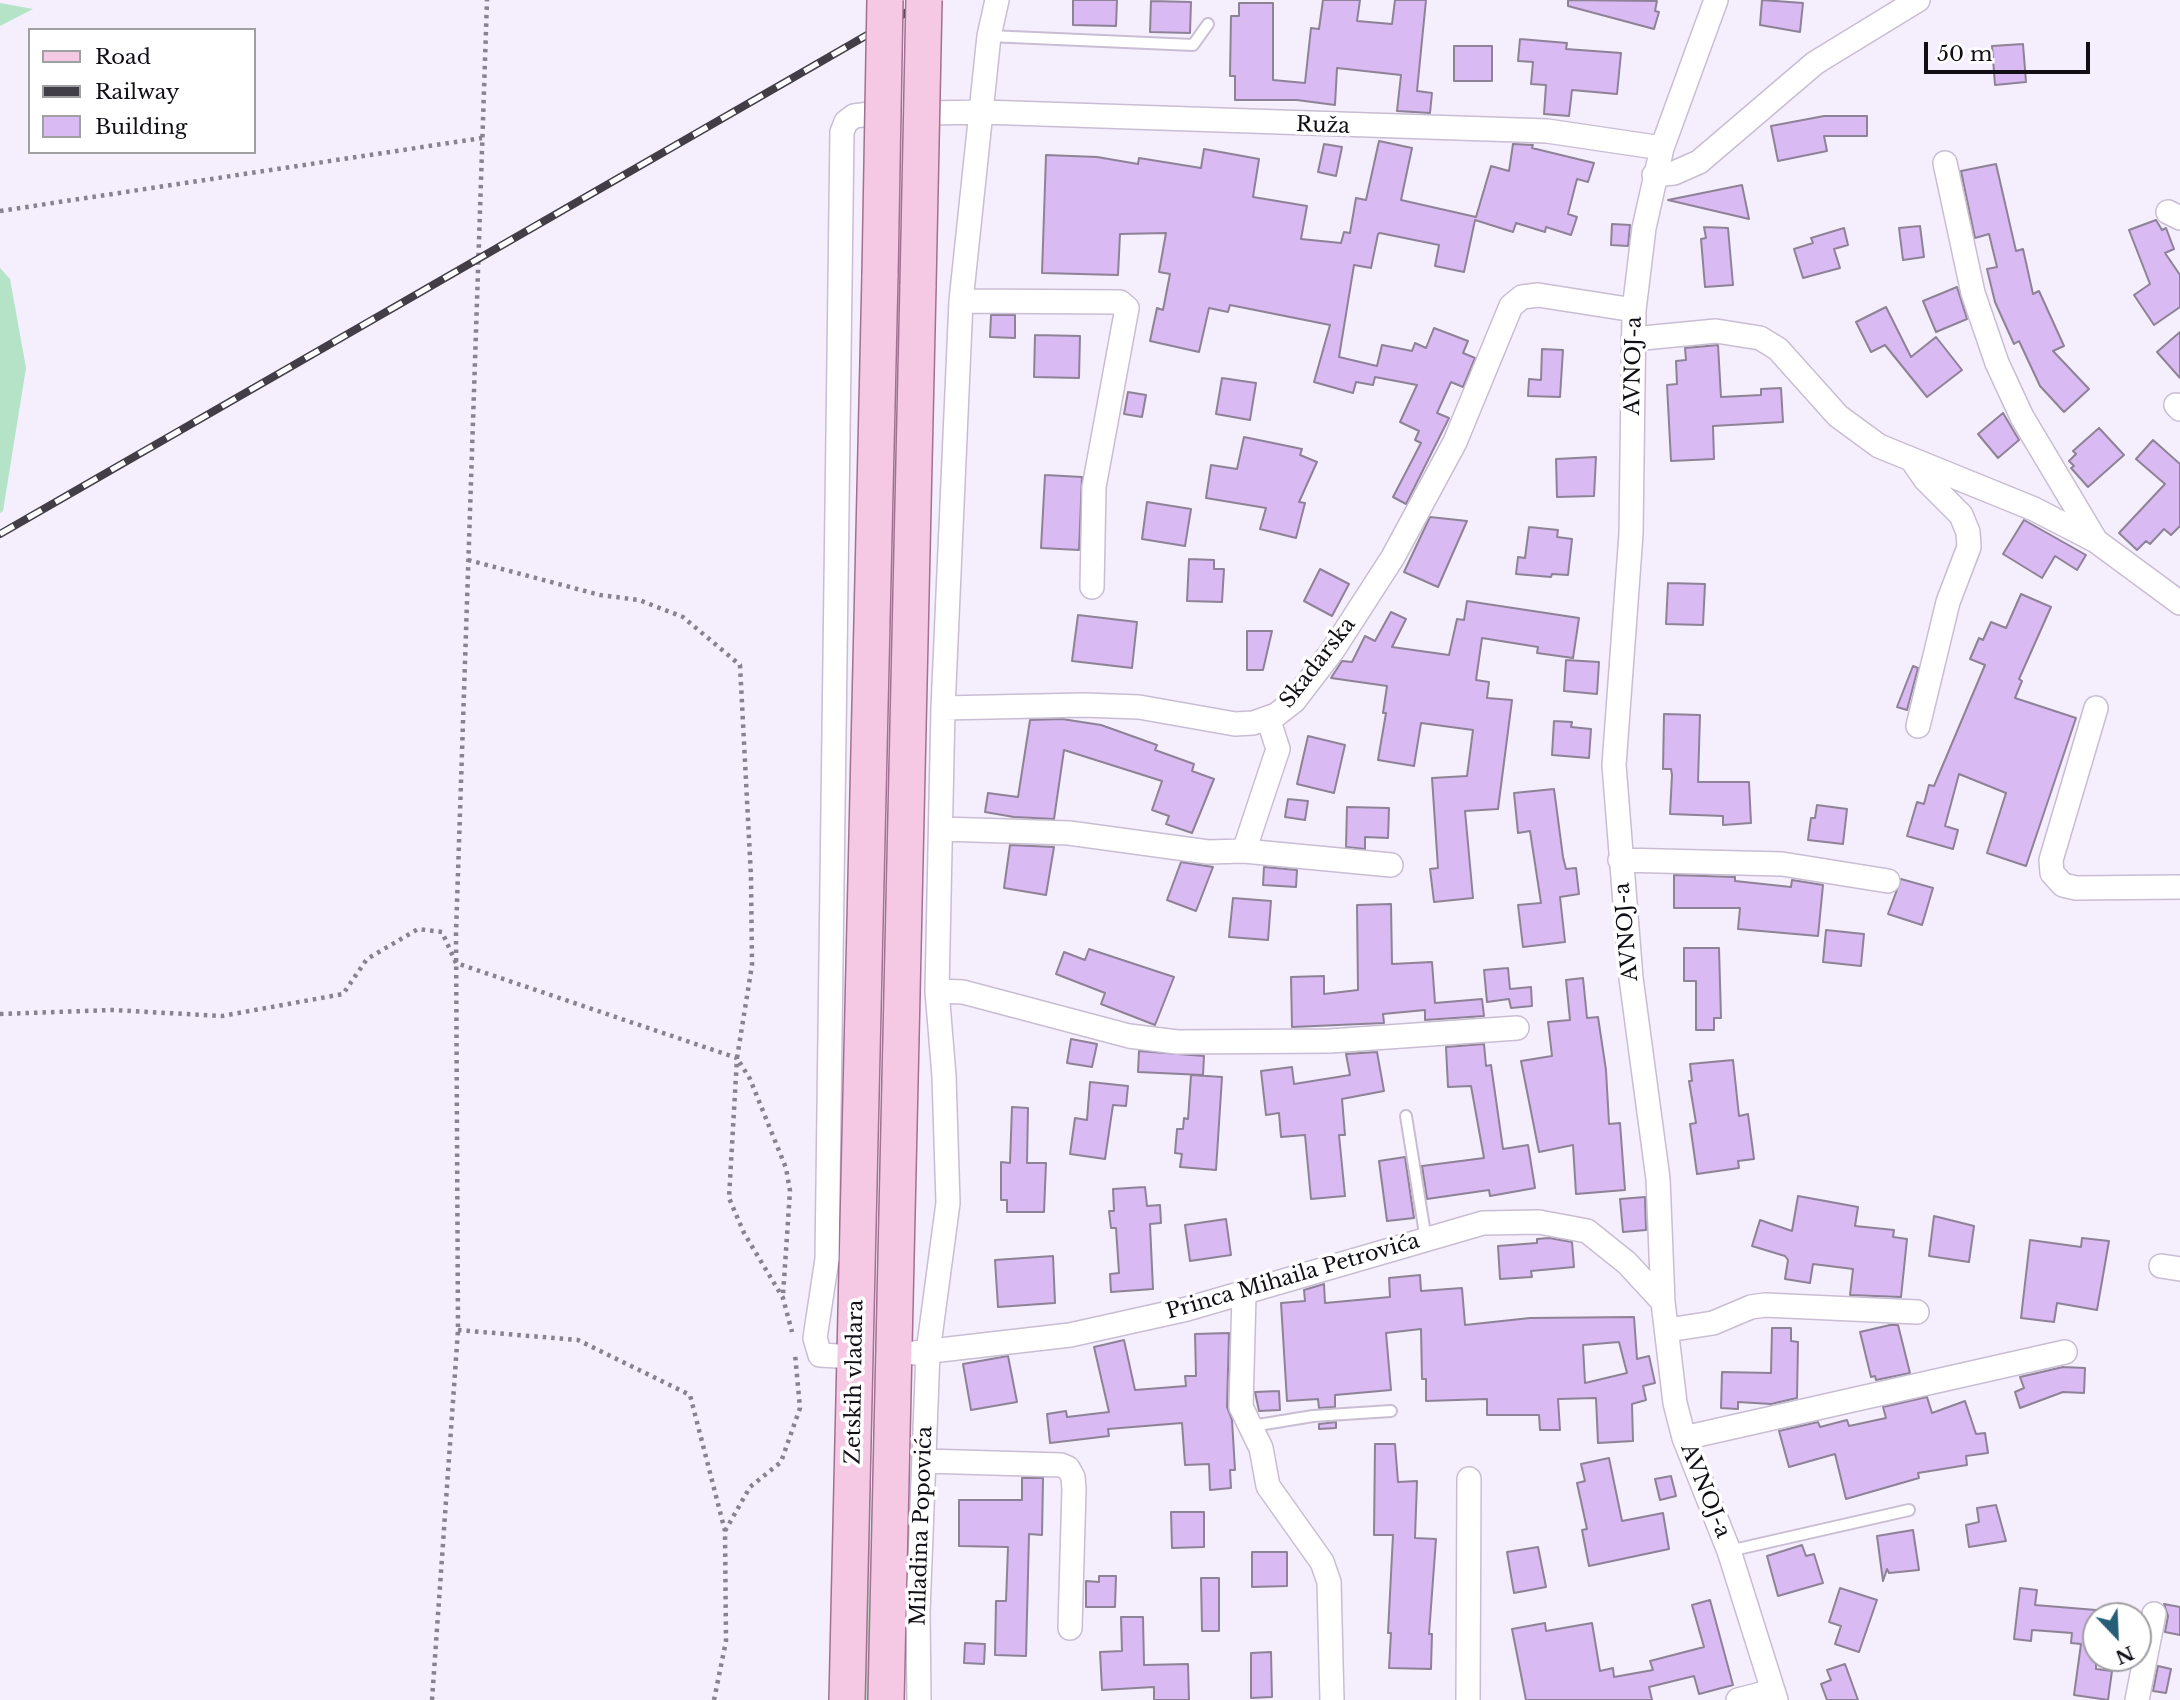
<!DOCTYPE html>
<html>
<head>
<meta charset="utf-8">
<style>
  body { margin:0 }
  #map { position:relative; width:2180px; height:1700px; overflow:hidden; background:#f5eefc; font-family:"Libre Baskerville",serif }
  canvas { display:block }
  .legend { position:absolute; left:28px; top:28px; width:228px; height:126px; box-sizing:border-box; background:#fff; border:2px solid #a09fa2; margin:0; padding:9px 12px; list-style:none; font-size:21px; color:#120e16 }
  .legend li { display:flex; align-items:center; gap:14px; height:35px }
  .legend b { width:35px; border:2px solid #a09fa2 }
  .north { position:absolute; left:2082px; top:1602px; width:70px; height:70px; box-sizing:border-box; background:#fff; border:2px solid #a09fa2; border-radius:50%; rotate:157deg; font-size:19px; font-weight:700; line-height:28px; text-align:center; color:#120e16 }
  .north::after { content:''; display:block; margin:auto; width:24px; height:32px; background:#265d78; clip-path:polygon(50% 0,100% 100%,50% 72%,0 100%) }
  .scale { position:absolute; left:1924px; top:42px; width:166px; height:32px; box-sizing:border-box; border:4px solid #120e16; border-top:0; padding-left:9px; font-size:21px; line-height:24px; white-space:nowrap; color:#120e16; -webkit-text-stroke:5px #fff; paint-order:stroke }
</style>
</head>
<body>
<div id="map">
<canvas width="2180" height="1700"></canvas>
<ul class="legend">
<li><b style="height:9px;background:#f5c8e3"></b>Road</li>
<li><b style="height:9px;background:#423e47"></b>Railway</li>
<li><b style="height:19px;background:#d9baf2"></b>Building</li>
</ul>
<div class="north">N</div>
<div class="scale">50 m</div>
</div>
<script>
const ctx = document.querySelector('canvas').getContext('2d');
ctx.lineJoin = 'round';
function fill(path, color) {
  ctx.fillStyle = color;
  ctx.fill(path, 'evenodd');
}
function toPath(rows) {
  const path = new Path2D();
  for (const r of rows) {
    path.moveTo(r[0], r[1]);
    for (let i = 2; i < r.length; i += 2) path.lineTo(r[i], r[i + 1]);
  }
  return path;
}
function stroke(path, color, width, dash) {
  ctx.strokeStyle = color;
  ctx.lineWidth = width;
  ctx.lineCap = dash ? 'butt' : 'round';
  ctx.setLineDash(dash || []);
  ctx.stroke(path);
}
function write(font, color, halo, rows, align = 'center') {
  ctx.font = font + ' "Libre Baskerville",serif';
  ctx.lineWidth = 7;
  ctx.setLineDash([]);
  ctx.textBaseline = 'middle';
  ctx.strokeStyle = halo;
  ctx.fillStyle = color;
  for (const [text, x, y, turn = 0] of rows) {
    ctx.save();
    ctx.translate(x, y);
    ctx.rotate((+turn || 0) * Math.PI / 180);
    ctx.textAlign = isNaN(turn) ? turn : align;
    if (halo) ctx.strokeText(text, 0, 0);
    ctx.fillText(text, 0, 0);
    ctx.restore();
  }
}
const green = toPath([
  [0,3,33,9,0,26],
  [0,268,10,279,26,368,3,511,0,513],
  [863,1482,871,1482,869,1614,873,1700,860,1700]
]);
const building = toPath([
  [1073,0,1117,0,1116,26,1073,25,1073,0],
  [1323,0,1360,0,1357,21,1392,24,1395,0,1426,0,1417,91,1432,93,1430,113,1397,111,1401,75,1337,68,1335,105,1297,100,1235,100,1235,76,1230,76,1231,16,1239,16,1239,3,1273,3,1273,80,1305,83,1311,28,1319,29,1323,0],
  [1568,0,1657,1,1655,11,1659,12,1654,29,1568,6,1568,0],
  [1762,0,1803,3,1800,32,1760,25,1762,0],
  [1151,1,1191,2,1190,33,1150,32,1151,1],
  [1520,39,1567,43,1566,49,1621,53,1617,94,1572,90,1569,116,1544,114,1546,85,1531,84,1533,62,1518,61,1520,39],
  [2023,44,2026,82,1995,85,1992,46,2023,44],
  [1454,46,1492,46,1492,81,1454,81,1454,46],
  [1824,116,1867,116,1867,136,1824,136,1827,151,1778,161,1771,126,1824,116],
  [1379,141,1412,148,1401,200,1476,217,1491,166,1509,171,1513,144,1533,145,1532,148,1594,163,1588,182,1577,179,1568,214,1577,217,1571,235,1546,227,1545,232,1516,223,1513,232,1475,220,1464,272,1435,266,1439,245,1380,233,1378,234,1371,268,1354,265,1339,357,1377,366,1382,345,1412,351,1415,343,1426,348,1434,328,1468,341,1463,353,1475,358,1463,387,1451,382,1437,413,1449,418,1406,504,1393,497,1421,443,1415,440,1419,431,1400,422,1417,385,1375,377,1373,385,1356,382,1353,393,1314,382,1330,325,1230,305,1228,312,1209,308,1199,352,1150,341,1157,308,1163,310,1170,274,1159,272,1166,233,1120,234,1118,275,1042,273,1046,155,1097,157,1138,164,1139,158,1201,168,1204,149,1259,159,1253,197,1307,206,1301,239,1341,243,1344,232,1350,233,1356,198,1366,200,1379,141],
  [1324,144,1342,147,1336,176,1318,172,1324,144],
  [1996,164,2016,251,2023,249,2033,294,2039,291,2064,346,2053,351,2089,389,2064,412,2040,386,2019,341,2014,344,1995,302,1987,269,1997,267,1989,234,1975,238,1961,171,1996,164],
  [1742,185,1749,219,1668,200,1742,185],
  [2156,220,2162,230,2166,228,2174,249,2165,253,2180,275,2180,307,2154,325,2134,295,2150,284,2129,230,2156,220],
  [1612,224,1630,225,1628,246,1611,245,1612,224],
  [1920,226,1924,257,1903,260,1899,228,1920,226],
  [1704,227,1728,228,1733,285,1705,287,1701,239,1706,238,1704,227],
  [1844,228,1848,245,1834,249,1840,268,1803,278,1794,249,1813,243,1811,238,1844,228],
  [1957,287,1967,319,1936,332,1923,301,1957,287],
  [1886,307,1911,357,1936,337,1962,370,1927,397,1885,345,1871,352,1856,322,1886,307],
  [991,315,1015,315,1015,338,990,337,991,315],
  [2180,332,2180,378,2157,352,2180,332],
  [1035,335,1080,336,1079,378,1034,377,1035,335],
  [1718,345,1721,397,1761,395,1761,389,1781,388,1783,422,1713,426,1714,459,1671,461,1667,385,1677,384,1676,361,1686,360,1685,348,1718,345],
  [1542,349,1563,350,1560,397,1528,396,1529,379,1541,380,1542,349],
  [1222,378,1256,383,1250,420,1216,414,1222,378],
  [1128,392,1146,395,1142,417,1124,414,1128,392],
  [2003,413,2019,440,1998,458,1978,434,2003,413],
  [2099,428,2124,455,2088,487,2071,468,2074,466,2069,461,2076,454,2073,451,2099,428],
  [1244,437,1302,449,1300,455,1317,462,1299,502,1305,503,1296,538,1260,529,1266,508,1206,498,1211,465,1237,469,1244,437],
  [2153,440,2180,464,2180,526,2171,535,2164,529,2150,544,2146,541,2137,550,2119,533,2165,484,2136,459,2153,440],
  [1596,457,1594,496,1557,497,1556,459,1596,457],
  [1045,475,1082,477,1079,550,1041,548,1045,475],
  [1147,502,1191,509,1185,546,1142,539,1147,502],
  [1430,517,1467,521,1438,587,1404,572,1430,517],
  [2024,520,2086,555,2077,570,2055,556,2042,578,2003,554,2024,520],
  [1529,527,1558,530,1557,537,1572,539,1568,575,1552,574,1551,577,1516,574,1518,557,1525,558,1529,527],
  [1189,559,1214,560,1214,569,1224,569,1222,602,1187,601,1189,559],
  [1320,569,1349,584,1332,616,1304,601,1320,569],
  [1668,583,1705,584,1703,625,1666,624,1668,583],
  [2021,594,2051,607,2019,679,2022,681,2015,698,2076,718,2026,866,1987,853,2006,793,1959,774,1945,826,1958,830,1953,849,1907,836,1917,802,1924,804,1929,785,1934,786,1985,665,1970,659,1979,638,1983,640,1991,622,2006,628,2021,594],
  [1467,601,1579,618,1573,658,1537,653,1538,647,1482,638,1476,680,1489,682,1487,698,1512,700,1498,809,1465,811,1473,898,1434,902,1430,869,1438,868,1432,778,1467,776,1473,730,1421,723,1414,766,1378,760,1386,713,1383,713,1387,686,1331,678,1342,661,1352,662,1365,636,1375,641,1391,612,1406,619,1392,647,1449,655,1457,619,1464,620,1467,601],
  [1078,615,1137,622,1132,668,1072,661,1078,615],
  [1247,631,1272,631,1263,670,1247,670,1247,631],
  [1566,660,1599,662,1597,694,1564,691,1566,660],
  [1913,666,1918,668,1907,710,1897,707,1913,666],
  [1664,714,1700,715,1698,782,1749,782,1751,823,1723,825,1723,816,1670,814,1672,775,1671,769,1663,769,1664,714],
  [1062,719,1101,725,1157,745,1155,750,1194,764,1192,771,1214,779,1192,833,1166,824,1169,816,1152,810,1162,781,1064,750,1054,819,1014,817,985,812,988,793,1018,797,1030,720,1062,719],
  [1554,721,1572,722,1571,727,1591,729,1589,758,1552,755,1554,721],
  [1308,736,1345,745,1334,793,1297,784,1308,736],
  [1554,789,1563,857,1566,869,1576,868,1579,894,1560,897,1565,942,1523,947,1518,905,1541,903,1530,831,1518,833,1514,793,1554,789],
  [1288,799,1308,801,1305,820,1285,817,1288,799],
  [1817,805,1847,809,1843,844,1808,840,1811,818,1815,818,1817,805],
  [1347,807,1389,808,1388,838,1365,837,1365,849,1346,847,1347,807],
  [1010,845,1054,847,1046,895,1004,888,1010,845],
  [1181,862,1213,867,1196,911,1167,900,1181,862],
  [1264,867,1297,870,1296,887,1263,885,1264,867],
  [1674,875,1735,877,1735,881,1791,887,1792,880,1823,885,1818,936,1738,929,1740,908,1674,908,1674,875],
  [1901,879,1933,888,1922,925,1888,914,1901,879],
  [1233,898,1271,901,1268,940,1229,937,1233,898],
  [1391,904,1392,964,1432,962,1435,1003,1482,999,1484,1016,1425,1020,1425,1010,1383,1014,1384,1023,1292,1027,1291,977,1324,976,1324,994,1358,990,1357,905,1391,904],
  [1826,930,1864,934,1861,966,1823,962,1826,930],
  [1684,948,1719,948,1721,1018,1714,1018,1714,1030,1696,1030,1696,981,1684,981,1684,948],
  [1089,949,1174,977,1155,1025,1101,1004,1105,993,1056,974,1064,952,1085,960,1089,949],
  [1508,968,1510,989,1531,987,1532,1006,1511,1008,1509,999,1487,1002,1484,970,1508,968],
  [1583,978,1587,1018,1598,1017,1606,1070,1609,1124,1620,1123,1625,1190,1576,1194,1573,1145,1539,1152,1521,1061,1552,1056,1548,1022,1570,1020,1566,980,1583,978],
  [1071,1039,1097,1044,1092,1067,1067,1063,1071,1039],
  [1484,1044,1486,1066,1491,1065,1503,1149,1528,1145,1535,1188,1490,1196,1489,1190,1427,1199,1422,1166,1484,1158,1471,1086,1448,1087,1446,1047,1484,1044],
  [1139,1051,1204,1056,1203,1075,1138,1072,1139,1051],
  [1377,1052,1384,1091,1342,1099,1345,1135,1339,1135,1345,1196,1311,1199,1305,1135,1281,1137,1279,1113,1266,1115,1261,1071,1292,1067,1294,1084,1350,1075,1346,1054,1377,1052],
  [1733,1060,1739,1116,1748,1114,1754,1159,1738,1161,1739,1168,1697,1174,1690,1124,1696,1123,1689,1081,1692,1081,1690,1064,1733,1060],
  [1191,1075,1222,1077,1216,1170,1180,1167,1182,1154,1175,1153,1177,1129,1183,1129,1184,1118,1188,1119,1191,1075],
  [1090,1082,1128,1086,1126,1106,1113,1105,1105,1159,1070,1154,1075,1118,1087,1120,1090,1082],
  [1012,1107,1028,1108,1027,1163,1046,1163,1044,1212,1007,1212,1007,1200,1001,1200,1001,1162,1010,1163,1012,1107],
  [1405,1157,1414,1218,1387,1221,1379,1161,1405,1157],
  [1145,1187,1147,1206,1160,1205,1161,1223,1150,1224,1153,1289,1111,1292,1110,1274,1119,1273,1116,1228,1111,1228,1109,1211,1114,1211,1113,1189,1145,1187],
  [1798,1196,1858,1207,1855,1226,1894,1230,1893,1237,1907,1239,1901,1297,1850,1295,1853,1269,1813,1264,1810,1283,1785,1279,1788,1260,1785,1256,1752,1246,1760,1220,1792,1231,1798,1196],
  [1645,1197,1646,1230,1623,1232,1620,1199,1645,1197],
  [1934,1216,1974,1226,1969,1262,1929,1256,1934,1216],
  [1226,1219,1231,1255,1190,1261,1185,1225,1226,1219],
  [1549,1238,1572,1242,1574,1267,1531,1271,1532,1277,1500,1279,1498,1246,1537,1243,1537,1239,1549,1238],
  [2082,1238,2109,1241,2097,1310,2057,1303,2054,1322,2021,1318,2030,1240,2081,1247,2082,1238],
  [1053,1256,1055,1303,998,1307,995,1260,1053,1256],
  [1420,1275,1421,1291,1462,1288,1465,1325,1530,1318,1634,1317,1637,1359,1649,1356,1655,1383,1643,1386,1646,1400,1632,1404,1633,1441,1598,1443,1596,1398,1558,1399,1560,1430,1540,1430,1539,1415,1487,1415,1487,1399,1426,1401,1426,1379,1422,1379,1421,1329,1386,1333,1391,1390,1335,1395,1335,1407,1319,1408,1318,1399,1287,1401,1281,1303,1305,1301,1304,1290,1324,1284,1325,1303,1390,1297,1389,1278,1420,1275],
  [1619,1342,1627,1373,1585,1383,1583,1345,1619,1342],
  [1890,1325,1898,1325,1910,1373,1876,1380,1875,1376,1871,1377,1860,1332,1890,1325],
  [1772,1328,1791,1328,1791,1341,1798,1342,1797,1398,1771,1404,1738,1402,1738,1409,1721,1408,1722,1372,1771,1373,1772,1328],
  [1229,1333,1227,1407,1232,1420,1235,1470,1230,1470,1231,1488,1210,1490,1209,1464,1185,1465,1182,1423,1108,1429,1109,1436,1050,1443,1047,1414,1066,1411,1067,1417,1109,1412,1094,1347,1124,1340,1135,1390,1186,1386,1185,1376,1196,1376,1195,1334,1229,1333],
  [1008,1356,1017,1402,971,1410,963,1364,1008,1356],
  [2063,1367,2085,1368,2084,1393,2063,1392,2020,1408,2015,1392,2024,1388,2020,1377,2063,1367],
  [1279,1391,1280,1410,1259,1411,1255,1392,1279,1391],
  [1927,1397,1932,1413,1965,1401,1976,1434,1985,1433,1988,1453,1966,1456,1967,1465,1918,1473,1919,1478,1846,1499,1835,1454,1789,1467,1779,1431,1818,1422,1820,1427,1847,1420,1849,1426,1886,1418,1883,1407,1927,1397],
  [1336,1422,1336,1428,1319,1429,1319,1424,1336,1422],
  [1375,1444,1395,1444,1398,1482,1417,1481,1415,1538,1436,1539,1429,1634,1432,1634,1431,1669,1389,1668,1391,1633,1388,1633,1393,1535,1374,1535,1375,1444],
  [1609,1458,1622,1521,1663,1513,1669,1549,1589,1566,1582,1530,1587,1529,1577,1483,1585,1481,1581,1464,1609,1458],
  [1671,1476,1676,1496,1660,1500,1655,1479,1671,1476],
  [1022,1478,1043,1478,1042,1535,1029,1534,1026,1656,995,1655,996,1601,1006,1601,1008,1547,959,1546,959,1500,1022,1500,1022,1478],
  [1996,1505,2006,1541,1969,1547,1966,1525,1979,1522,1977,1508,1996,1505],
  [1171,1512,1204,1512,1204,1547,1172,1548,1171,1512],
  [1913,1530,1919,1570,1889,1573,1887,1569,1883,1581,1877,1536,1913,1530],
  [1802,1545,1806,1556,1814,1554,1823,1583,1778,1596,1767,1556,1802,1545],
  [1538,1547,1546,1587,1514,1593,1507,1552,1538,1547],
  [1252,1552,1287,1552,1287,1586,1252,1587,1252,1552],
  [1099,1576,1116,1576,1115,1607,1086,1607,1086,1581,1099,1582,1099,1576],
  [1201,1578,1219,1578,1219,1631,1202,1631,1201,1578],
  [1840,1588,1877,1600,1859,1652,1835,1644,1841,1626,1829,1622,1840,1588],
  [2020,1588,2037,1590,2035,1605,2096,1610,2096,1669,2112,1671,2108,1700,2074,1695,2081,1644,2071,1643,2072,1633,2032,1630,2031,1641,2014,1639,2020,1588],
  [1710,1600,1733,1685,1699,1694,1694,1676,1649,1687,1652,1700,1526,1700,1512,1629,1545,1623,1546,1631,1592,1623,1600,1671,1613,1668,1614,1677,1653,1670,1650,1661,1704,1647,1692,1605,1710,1600],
  [2164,1604,2180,1607,2180,1635,2165,1632,2168,1616,2164,1604],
  [1121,1617,1143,1617,1144,1665,1188,1664,1189,1700,1154,1700,1154,1687,1102,1690,1100,1652,1122,1651,1121,1617],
  [965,1643,985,1644,984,1664,964,1663,965,1643],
  [1271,1652,1272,1697,1251,1698,1251,1653,1271,1652],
  [1845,1664,1858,1700,1827,1700,1821,1684,1831,1680,1827,1670,1845,1664],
  [2158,1666,2171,1669,2166,1693,2153,1691,2158,1666]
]);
const path = toPath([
  [0,211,482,138],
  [468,560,600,595,639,600,683,617,740,665,751,877,752,965,737,1058,750,1079,786,1168,790,1191,783,1295],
  [0,1014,112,1010,222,1016,343,994,367,959,418,929,442,932,456,963,737,1058,729,1198,744,1233,783,1298,792,1332],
  [458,1330,578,1340,690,1395,725,1531,726,1641,714,1700],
  [725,1531,750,1487,781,1462,800,1408,795,1354],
  [432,1700,458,1330,456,933,487,0]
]);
const service = toPath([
  [989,36,1193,45,1208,24],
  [1406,1116,1426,1240],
  [1252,1426,1313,1416,1391,1411],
  [1729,1551,1909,1510]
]);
const minor = toPath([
  [1716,0,1662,148,1644,228,1634,310,1631,534,1614,765,1631,978,1658,1179,1663,1302,1675,1403,1684,1438,1729,1551,1776,1700],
  [929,113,983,112,1547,131,1662,148],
  [1945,163,1973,293,1997,363,2022,417,2096,541],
  [1654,175,1674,173,1699,162,1815,63,1918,0],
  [2168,212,2180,218],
  [961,301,1120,302,1127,308,1094,487,1092,587],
  [1633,339,1716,331,1760,338,1778,349,1838,416,1879,446,2034,509,2096,541,2180,603],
  [2176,405,2180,409],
  [1914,463,1925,479,1961,515,1968,532,1969,547,1948,602,1918,726],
  [943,708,1084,705,1139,707,1235,724,1253,723,1276,715,1294,701,1333,650,1393,557,1455,442,1511,306,1522,297,1538,295,1634,310],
  [2096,708,2051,860,2052,873,2063,885,2076,888,2180,887],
  [942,829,1069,833,1208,852,1244,851,1391,865],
  [1244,851,1278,749,1268,718],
  [1620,860,1782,864,1888,881],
  [937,991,963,992,1129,1036,1177,1042,1330,1041,1517,1028],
  [2161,1266,2180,1269],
  [1244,1295,1241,1407,1261,1448,1268,1486,1322,1562,1329,1582,1332,1700],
  [1668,1330,1713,1323,1751,1307,1765,1305,1917,1312],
  [914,1353,1070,1335,1187,1309,1483,1223,1539,1222,1587,1231,1627,1263,1663,1302],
  [855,1357,820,1355,815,1338,827,1259,842,132,846,122,854,116,877,113],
  [1684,1438,2065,1352],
  [925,1461,1061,1465,1068,1468,1073,1477,1074,1489,1070,1628],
  [919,1700,918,1612,928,1352,948,1203,944,1076,937,991,943,708,961,301,989,36,997,0],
  [1468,1700,1469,1479],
  [1738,1700,1773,1691],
  [2137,1700,2154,1614]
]);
const primary = toPath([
  [847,1700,880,275],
  [886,1700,918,285]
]);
const rail = toPath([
  [0,534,928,0]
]);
const primaryBridge = toPath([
  [880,275,885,0],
  [918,285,924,0]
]);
const streetNames = [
  ["Ruža",1323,126,2],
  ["AVNOJ-a",1634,366,-89],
  ["Skadarska",1318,663,-52],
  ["AVNOJ-a",1627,932,-95],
  ["Princa Mihaila Petrovića",1293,1277,-16],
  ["Zetskih vladara",855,1382,-89],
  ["AVNOJ-a",1705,1491,68],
  ["Miladina Popovića",922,1526,-88]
];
fill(green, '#b4e3c8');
fill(building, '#d9baf2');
stroke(building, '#8e8297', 2);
stroke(service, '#c9bdd3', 14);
stroke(minor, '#c9bdd3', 26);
stroke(primary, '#a27090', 38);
stroke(path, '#87828d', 4.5, [3.5, 5]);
stroke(service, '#fff', 10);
stroke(minor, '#fff', 23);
stroke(primary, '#f5c8e3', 35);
stroke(rail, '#423e47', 8);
stroke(rail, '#fff', 5, [16]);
stroke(primaryBridge, '#a27090', 38, []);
stroke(primaryBridge, '#f5c8e3', 35);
write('21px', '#120e16', '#fff', streetNames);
</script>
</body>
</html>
